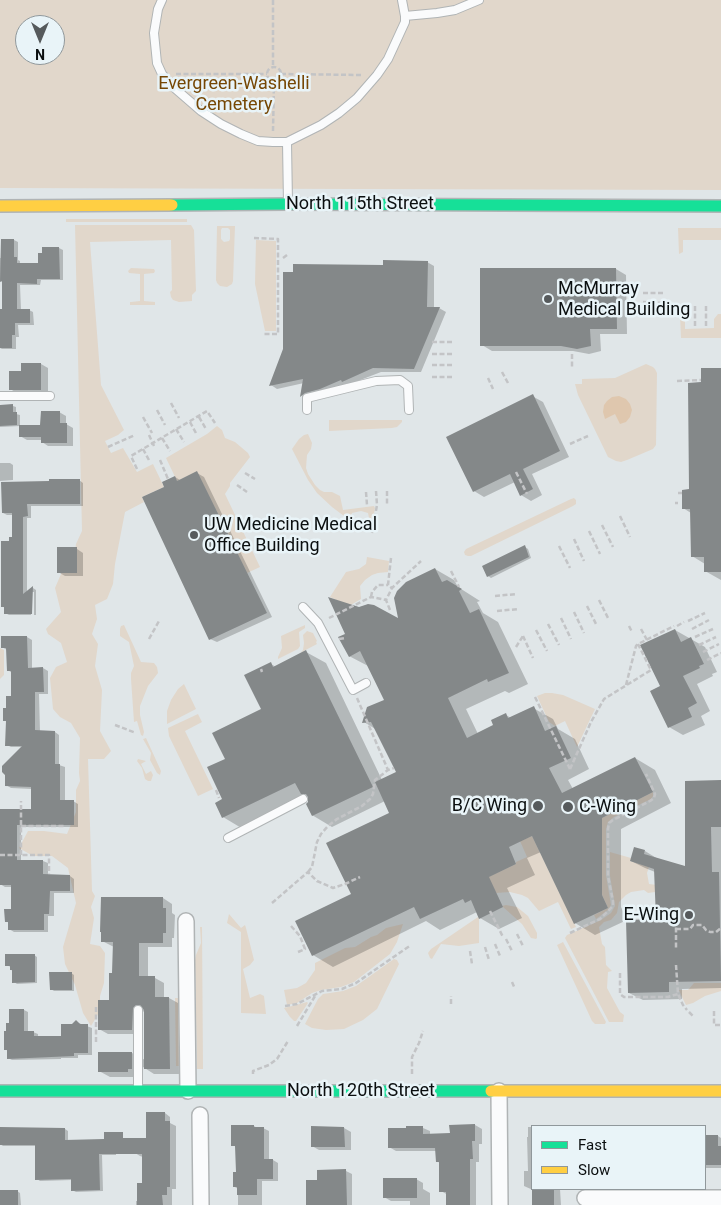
<!DOCTYPE html>
<html>
<head>
<meta charset="utf-8">
<style>
  body { margin:0 }
  #map { position:relative; width:721px; height:1205px; overflow:hidden; background:#e0e6e8; font-family:Roboto,sans-serif }
  canvas { display:block }
  .legend { position:absolute; left:531px; top:1125px; width:175px; height:65px; box-sizing:border-box; background:#e9f4f8; border:1px solid #90989b; margin:0; padding:6px 9px; list-style:none; font-size:15px; color:#0b0f10 }
  .legend li { display:flex; align-items:center; gap:10px; height:25px }
  .legend b { width:25px; border:1px solid #90989b }
  .north { position:absolute; left:15px; top:15px; width:50px; height:50px; box-sizing:border-box; background:#e9f4f8; border:1px solid #90989b; border-radius:50%; rotate:180deg; font-size:14px; font-weight:700; line-height:20px; text-align:center; color:#0b0f10 }
  .north::after { content:''; display:block; margin:auto; width:18px; height:22px; background:#565a5c; clip-path:polygon(50% 0,100% 100%,50% 72%,0 100%) }
</style>
</head>
<body>
<div id="map">
<canvas width="721" height="1205"></canvas>
<ul class="legend">
<li><b style="height:6px;background:#16e098"></b>Fast</li>
<li><b style="height:6px;background:#ffcf43"></b>Slow</li>
</ul>
<div class="north">N</div>
</div>
<script>
const ctx = document.querySelector('canvas').getContext('2d');
ctx.lineJoin = 'round';
function fill(path, color) {
  ctx.fillStyle = color;
  ctx.fill(path, 'evenodd');
}
function toPath(rows) {
  const path = new Path2D();
  for (const r of rows) {
    if (r.length === 3) {
      path.moveTo(r[0] + r[2], r[1]);
      path.arc(r[0], r[1], r[2], 0, 2 * Math.PI);
      continue;
    }
    path.moveTo(r[0], r[1]);
    for (let i = 2; i < r.length; i += 2) path.lineTo(r[i], r[i + 1]);
  }
  return path;
}
function stroke(path, color, width, dash) {
  ctx.strokeStyle = color;
  ctx.lineWidth = width;
  ctx.lineCap = dash ? 'butt' : 'round';
  ctx.setLineDash(dash || []);
  ctx.stroke(path);
}
function write(font, color, halo, rows, align = 'center') {
  ctx.font = font + ' Roboto,sans-serif';
  ctx.lineWidth = 5;
  ctx.setLineDash([]);
  ctx.textBaseline = 'middle';
  ctx.strokeStyle = halo;
  ctx.fillStyle = color;
  for (const [text, x, y, turn = 0] of rows) {
    ctx.save();
    ctx.translate(x, y);
    ctx.rotate((+turn || 0) * Math.PI / 180);
    ctx.textAlign = isNaN(turn) ? turn : align;
    if (halo) ctx.strokeText(text, 0, 0);
    ctx.fillText(text, 0, 0);
    ctx.restore();
  }
}
const green = toPath([
  [0,0,721,0,721,190,0,188],
  [25,25,55,25,55,55,25,55],
  [66,219,187,219,187,222,66,222],
  [75,225,191,225,194,230,196,291,192,295,192,301,179,302,173,300,171,297,170,292,172,290,171,240,90,242,101,385,124,430,118,435,105,441,111,453,123,448,137,472,153,464,164,487,142,497,144,502,125,512,115,564,113,584,107,599,95,605,97,619,92,634,98,644,95,666,102,690,100,731,111,751,104,759,88,759,92,891,95,896,91,907,94,918,90,944,100,946,105,953,104,983,100,996,100,1011,91,1026,83,1013,75,985,65,964,63,947,76,903,68,868,52,856,33,856,19,848,28,831,44,831,67,834,76,812,76,790,80,781,79,773,80,738,71,723,60,717,53,709,50,678,56,667,67,662,61,643,48,634,46,629,61,612,55,588,64,567,74,561,76,544,82,531],
  [217,226,235,226,233,281,232,284,227,287,220,286,217,283,216,280],
  [222,228,228,228,230,230,230,239,229,241,224,242,221,239,221,230],
  [678,228,721,228,721,240,683,240,683,252,679,254],
  [256,240,276,241,276,331,265,331,255,284],
  [131,268,154,269,155,271,154,273,144,274,144,301,155,302,155,305,130,305,130,302,131,302,140,301,140,274,129,273,128,271],
  [718,314,721,314,721,338,681,338,680,315,685,316,685,329,714,328,714,319],
  [646,364,653,367,655,369,657,373,656,445,653,449,627,460,621,462,616,461,608,457,578,395,575,384,582,384,582,379,615,378],
  [329,420,402,420,402,422,397,427,392,428,329,431],
  [217,426,222,430,225,438,235,442,248,453,250,457,230,483,230,486,225,494,260,567,247,573,197,472,177,481,166,458,207,434],
  [308,434,312,443,311,449,307,455,306,468,308,474,315,485,320,490,324,492,332,492,340,496,343,510,374,506,375,508,371,531,352,522,332,507,317,493,308,480,292,449,299,439,304,435],
  [361,511,368,513,369,518,367,521,364,522,356,520,351,516,352,513],
  [574,498,576,500,576,504,573,506,471,556,468,556,465,555,464,552,466,549,571,499],
  [367,557,389,561,388,572,378,573,372,575,365,580,360,586,361,599,349,606,330,597,346,572,359,569,366,564],
  [124,625,141,662,154,663,157,667,158,673,148,686,140,706,140,715,144,732,143,736,141,735,137,721,134,722,131,679,131,673,134,666,129,642,120,636,120,629,121,626],
  [305,625,305,628,299,632,300,646,298,649,278,659,278,657,282,648,281,636],
  [307,631,313,633,317,641,316,642,317,644,300,653,303,650,304,643,303,635],
  [0,648,4,650,4,675,0,679],
  [184,684,196,709,167,724,167,711,171,700,178,689],
  [545,693,552,693,563,695,595,709,577,747,565,721,555,726,549,722,537,696],
  [198,714,202,722,185,731,213,789,198,796,169,736,168,728],
  [146,738,161,771,160,775,157,773,150,760,151,753,143,739],
  [138,759,146,761,141,764,146,774,151,771,153,775,151,781,148,781,145,779,142,768,137,761],
  [653,792,653,796,651,799,614,817,608,822,606,829,606,875,611,905,608,910,596,919,594,915,608,908,602,895,602,818],
  [532,836,576,927,571,929,558,902,539,911,528,898,522,895,510,892,496,893,488,877,516,864,516,862,527,857,520,841],
  [610,852,631,858,630,861,649,867,647,873,649,884,657,885,655,892,648,893,644,890,631,892,626,895,619,902,617,913,611,920,604,922,599,927,602,944,605,947,606,965,612,971,608,972,607,988,620,1012,624,1015,623,1022,609,1022,565,938,567,935,601,920,611,913,615,906,610,876],
  [506,905,517,907,528,916,537,933,537,938,536,939,531,938,522,924,503,907,502,906],
  [229,914,241,928,245,925,246,928,254,960,250,965,243,969,250,998,260,994,264,996,266,1014,241,1013,241,932,227,923],
  [478,917,479,919,479,943,459,946,441,944,432,959,430,958,428,953,431,949],
  [403,924,397,942,390,954,354,982,341,987,321,990,312,993,297,1003,287,1005,284,990,297,988,306,983,315,970,315,963,345,948,355,947,371,937,377,935,386,928],
  [200,927,202,927,203,1069,197,1069,195,960,196,955,201,943],
  [563,942,606,1022,605,1024,595,1024,592,1021,557,945],
  [394,959,397,960,399,964,377,1009,363,1020,344,1029,326,1030,312,1028,305,1024,318,999,323,994,343,991,356,986],
  [694,983,721,983,721,991,705,996,693,1003,686,1005,681,995,679,990,688,990],
  [175,998,179,998,179,1066,176,1066],
  [307,1002,308,1003,296,1021,294,1021,290,1017,284,1008,296,1005]
]);
const water = toPath([
  [619,396,626,399,630,404,632,410,630,417,626,422,620,424,615,414,605,419,603,412,604,405,607,401,612,397]
]);
const shadow = toPath([
  [14,240,18,242,18,260,20,261,20,264,40,264,43,254,43,248,59,248,63,250,63,280,41,280,40,285,20,285,21,310,29,310,33,312,34,325,18,325,19,337,16,337,16,349,2,349,0,348,0,311,3,311,3,282,0,281,0,258,2,258],
  [427,262,434,266,434,308,439,308,446,312,421,372,381,372,350,384,348,383,308,400,302,397,304,383,277,389,271,385,385,266],
  [616,269,626,275,627,334,600,334,601,351,589,354,573,351,492,351,482,345,481,270],
  [41,364,48,368,48,393,17,393,10,389],
  [721,369,721,580,705,571,705,564,692,556,691,513,683,508,691,490,702,384],
  [532,396,543,402,569,457,532,474,542,495,531,501,521,495,515,482,484,497,474,491],
  [0,406,13,406,16,407,16,414,20,415,20,426,0,427],
  [59,412,66,416,66,424,73,428,73,446,48,446,42,442,42,440,27,440,20,436,42,426],
  [0,463,10,463,13,465,13,480,0,481],
  [197,473,204,477,272,617,217,642,210,639,166,487,175,477,180,480],
  [79,480,83,483,83,506,31,506,31,518,27,518,27,593,33,588,36,590,36,615,34,615,34,592,31,592,31,615,9,615,5,613,5,608,2,606,10,542,13,539,13,515,7,515,3,513],
  [525,547,528,549,531,558,491,578,488,576],
  [77,549,83,553,83,576,65,576,58,572],
  [435,569,454,580,458,587,480,601,477,602,483,613,498,622,528,684,509,693,505,691,466,709,478,734,495,725,506,715,511,718,533,708,553,719,558,729,575,739,589,769,568,780,573,789,635,758,655,770,671,803,621,829,621,907,627,920,595,935,575,923,541,852,527,858,535,875,507,888,522,918,499,929,480,918,477,912,440,930,426,921,333,967,313,955,297,922,353,895,391,813,385,801,332,827,312,815,309,802,309,797,243,829,223,817,216,803,224,799,227,759,263,710,271,664,276,667,306,652,326,663,382,780,397,772,377,730,364,722,385,700,370,667,349,656,400,621],
  [675,630,705,647,717,672,712,674,713,676,697,684,710,711,701,716,705,725,683,735,669,727,662,686],
  [27,637,32,640,32,669,43,668,48,671,48,694,39,694,40,732,55,732,59,735,59,765,65,767,65,801,73,801,78,804,78,827,21,827,21,861,43,861,48,863,48,876,70,876,74,879,74,893,54,893,54,916,48,916,48,932,14,932,9,929,9,923,6,921,13,910,12,887,5,887,0,884,0,810,32,810,32,789,11,788,6,785,6,775,22,747,11,747,7,745,7,722,4,720,7,709,12,697,12,673,8,670,7,650,2,647],
  [721,782,721,988,682,989,682,999,643,1000,629,993,657,921,655,872,645,868,631,861,645,851,658,859,687,867],
  [102,898,163,898,172,904,172,913,175,915,174,938,172,938,172,947,148,947,148,978,155,978,164,983,164,998,169,998,178,1003,179,1074,154,1074,143,1067,143,1075,138,1075,138,1077,110,1077,99,1071,99,1053,132,1053,145,1060,145,1010,142,1013,141,1034,108,1034,99,1029,111,1001,113,974,114,947,102,941],
  [34,955,37,957,37,983,17,984,14,982,14,971,11,970,11,967,6,965],
  [71,973,74,975,74,991,54,991,51,989],
  [24,1010,28,1012,28,1032,33,1032,38,1034,38,1037,62,1037,76,1022,92,1028,92,1055,78,1055,78,1058,61,1058,61,1059,12,1060,8,1058,8,1051,5,1049,7,1033,10,1024],
  [165,1113,170,1117,170,1123,176,1126,176,1189,172,1189,172,1205,136,1205,136,1201,138,1201,143,1184,143,1157,140,1156,135,1153,148,1139],
  [475,1125,482,1129,482,1144,479,1144,479,1162,476,1162,476,1205,448,1205,448,1195,441,1191,441,1164,437,1161,437,1151,396,1151,389,1147,407,1129,407,1127,423,1128,430,1131,430,1135,451,1134],
  [254,1126,257,1128,263,1128,269,1131,269,1160,273,1160,278,1163,278,1181,262,1181,262,1205,238,1205,238,1189,235,1187,237,1173,237,1147,232,1145,232,1127],
  [528,1127,532,1127,532,1189,560,1189,561,1205,533,1205,533,1190,524,1186,524,1171,528,1171,527,1137,528,1137],
  [312,1128,344,1128,351,1132,351,1150,319,1150,312,1146],
  [0,1129,65,1129,68,1131,68,1141,116,1142,116,1155,102,1155,103,1191,76,1192,72,1190,72,1180,40,1181,37,1179,36,1146,3,1146,0,1144],
  [705,1136,718,1136,721,1138,721,1168,705,1168],
  [346,1171,352,1174,352,1205,307,1205,319,1181],
  [416,1179,423,1183,423,1189,430,1193,430,1205,410,1205,410,1201,391,1201,384,1197],
  [17,1191,20,1193,21,1205,1,1205]
]);
const building = toPath([
  [1,239,14,239,14,257,17,257,17,263,38,263,38,253,42,253,42,247,59,247,60,279,37,279,37,284,17,283,17,309,30,309,30,323,15,323,15,335,12,335,12,348,0,348,0,309,2,309,2,281,0,282],
  [383,260,428,261,427,307,440,307,414,369,373,368,342,382,341,380,320,389,305,393,300,397,303,379,269,386,283,349,283,272,293,272,293,264,383,265],
  [480,268,616,268,617,329,590,329,591,346,577,349,561,346,480,346],
  [21,363,41,363,41,390,9,390,9,371,21,371],
  [701,368,721,368,721,572,704,572,704,557,691,557,690,509,682,509,682,490,689,489,688,383,701,382],
  [533,394,560,451,523,469,533,489,520,496,510,474,473,492,446,437],
  [13,404,13,412,17,412,17,425,0,426,0,405],
  [41,411,60,411,60,423,67,423,67,443,41,443,41,437,19,437,19,425,40,425],
  [197,471,267,613,209,640,142,497,164,487,162,482,175,476,177,481],
  [49,479,80,479,80,504,27,504,28,516,23,517,23,594,33,586,32,614,4,614,4,607,1,607,1,541,9,541,9,537,12,537,12,513,2,513,1,482,49,481],
  [525,545,529,557,487,577,482,566],
  [57,547,77,547,77,573,57,573],
  [435,568,442,582,447,580,462,589,459,591,470,613,479,609,509,673,488,682,487,679,448,698,467,738,493,725,491,720,506,713,508,718,534,706,545,731,556,726,571,758,549,768,562,793,635,757,653,792,602,818,602,895,608,908,574,924,532,836,509,847,516,864,489,877,503,907,479,919,471,900,465,903,463,899,420,919,414,907,312,956,295,921,351,894,326,843,389,813,375,782,396,772,371,722,362,723,367,707,384,700,360,651,349,657,338,637,345,634,328,597,359,607,368,604,374,605,398,618,394,598,397,591,406,582],
  [675,629,681,642,691,637,704,664,699,666,700,668,683,676,697,703,688,708,692,717,668,728,650,691,660,686,640,645],
  [1,636,27,636,28,668,43,667,44,692,35,692,35,730,55,731,55,764,60,764,60,800,74,800,74,825,17,825,17,860,43,860,43,874,70,875,70,891,50,891,49,914,44,914,44,930,8,930,8,922,5,922,4,909,11,909,11,885,0,885,0,809,31,809,31,787,5,786,5,775,2,772,2,766,22,746,5,746,6,721,3,721,3,708,6,708,6,696,11,696,11,671,7,671,6,648,1,648],
  [306,650,373,787,312,816,306,804,308,802,308,797,306,794,301,794,295,783,222,818,215,803,222,799,207,767,225,759,212,733,261,709,244,675,271,662,273,667],
  [721,780,721,827,711,827,712,872,719,872,721,981,669,982,669,992,628,993,626,920,656,919,654,869,630,861,634,847,645,850,644,854,685,866,685,781],
  [101,897,163,897,163,908,166,908,166,933,163,933,163,943,139,943,139,976,155,976,155,997,169,997,170,1069,144,1069,144,1010,140,1005,136,1005,133,1008,132,1030,98,1030,98,1000,109,1000,109,973,112,973,113,942,101,942,101,932,100,932],
  [5,954,35,954,35,982,12,983,12,970,10,970,10,966,5,966],
  [49,972,72,972,72,990,50,990],
  [9,1009,24,1009,24,1031,34,1031,34,1036,61,1036,61,1024,72,1024,76,1020,80,1024,88,1024,88,1053,74,1053,74,1056,7,1059,7,1050,4,1050,4,1031,6,1031,6,1023,9,1023],
  [98,1052,132,1052,132,1069,128,1069,128,1072,98,1072],
  [146,1112,165,1112,165,1121,170,1121,170,1187,167,1187,167,1195,162,1195,163,1205,137,1205,137,1183,142,1183,142,1154,99,1154,100,1190,71,1191,71,1179,35,1180,35,1145,0,1145,0,1127,65,1128,65,1140,104,1139,104,1132,123,1132,123,1138,146,1138],
  [475,1124,475,1141,472,1141,473,1159,470,1159,470,1205,446,1205,446,1192,439,1192,439,1162,436,1162,435,1148,388,1148,388,1128,406,1128,406,1126,423,1126,423,1134,450,1133,449,1125],
  [231,1125,254,1125,254,1127,264,1127,264,1159,273,1159,273,1179,257,1179,257,1195,237,1195,237,1187,233,1187,233,1172,236,1172,235,1146,231,1146],
  [311,1126,344,1127,345,1147,311,1147],
  [705,1135,718,1135,718,1146,721,1146,721,1165,705,1165],
  [346,1169,347,1205,306,1205,306,1180,317,1180,317,1170],
  [383,1178,417,1178,417,1198,383,1198],
  [532,1189,554,1189,554,1205,532,1205],
  [0,1190,18,1190,18,1205,0,1205]
]);
const path = toPath([
  [273,0,273,67],
  [274,74,7],
  [176,74,267,74],
  [281,74,363,75],
  [273,131,274,81],
  [254,238,278,239,278,334,264,334],
  [283,258,287,255],
  [643,293,664,293],
  [643,302,664,303],
  [695,306,695,328],
  [706,306,706,328],
  [432,342,454,342],
  [432,354,454,354],
  [572,354,572,368],
  [432,365,454,365],
  [502,372,508,383],
  [432,377,454,377],
  [488,378,493,389],
  [677,381,701,380],
  [171,403,179,418],
  [157,410,165,425],
  [143,417,152,433],
  [199,417,206,429],
  [190,422,197,435],
  [176,429,184,442],
  [149,435,154,446],
  [162,438,170,451],
  [570,444,588,436],
  [108,447,135,435],
  [143,449,150,462],
  [160,460,168,479],
  [137,469,131,456,207,411,215,423],
  [516,472,527,494],
  [245,473,255,479],
  [237,485,247,492],
  [387,491,387,504],
  [366,492,367,505],
  [678,493,682,493],
  [675,503,678,503],
  [620,516,630,537],
  [602,525,613,547],
  [589,531,600,554],
  [372,533,377,505,376,491],
  [574,539,584,561],
  [559,546,570,568],
  [391,558,388,585,392,588],
  [451,571,459,587],
  [495,596,517,594],
  [371,597,372,592,378,585,388,585],
  [599,600,609,620],
  [587,606,597,626],
  [390,610,386,600,392,588,421,561],
  [497,611,519,609],
  [574,612,584,633],
  [329,618,371,597,386,600],
  [561,618,571,639],
  [688,621,705,613],
  [548,624,559,645],
  [629,626,632,632],
  [677,626,684,622],
  [641,629,647,640],
  [692,629,709,620],
  [536,630,547,651],
  [523,636,533,658],
  [695,637,713,629],
  [149,639,159,621],
  [339,639,345,638],
  [640,643,674,626],
  [699,645,716,637],
  [516,647,523,636],
  [703,652,719,644],
  [707,660,721,653],
  [261,669,262,672],
  [626,685,636,646,638,644],
  [535,697,570,769],
  [357,698,388,770],
  [115,725,136,733],
  [570,769,591,722,604,699,651,670,638,644],
  [216,790,219,798],
  [21,826,64,826],
  [0,855,49,855,49,874],
  [21,855,21,801],
  [308,872,312,867,317,842,321,834,328,826,337,819,362,806,370,799,373,794,375,780,388,770,394,768],
  [272,903,308,872,317,881,333,888,345,884,360,877],
  [490,911,503,937],
  [676,920,676,950],
  [291,926,300,936,305,949,298,952],
  [676,929,690,929,693,925,702,925,706,930,710,932,716,932,721,928],
  [570,933,600,919,613,906,613,901,608,876,608,829,609,823,613,820,650,801,654,798,655,794,646,774],
  [517,934,523,946],
  [506,939,512,951],
  [495,944,500,956],
  [485,947,489,960],
  [470,951,472,964],
  [676,965,678,994,683,1005,687,1010],
  [620,973,620,994,624,997,668,997,678,994],
  [512,982,515,989],
  [451,1004,451,996],
  [285,1006,297,1004,322,991,342,989,356,983,411,945],
  [714,1011,714,1025,721,1025],
  [689,1012,693,1016],
  [297,1026,315,996],
  [96,1042,96,1006],
  [253,1074,253,1071,269,1065,277,1059,288,1041],
  [412,1074,412,1057,419,1043,423,1031]
]);
const lane = toPath([
  [162,0,158,9,154,33,157,63,162,74,171,85,201,111,221,124,241,134,258,141,273,142,287,142,288,204],
  [405,16,437,13,455,10,479,0],
  [287,142,321,125,339,113,357,98,377,75,388,59,405,22,405,16,402,0],
  [0,396,50,396],
  [307,410,307,398,376,381,400,380,408,386,409,410],
  [303,607,318,623,353,690,366,683],
  [228,838,303,799],
  [138,1089,138,1010]
]);
const street = toPath([
  [186,921,188,1091],
  [499,1091,500,1205],
  [200,1115,201,1205],
  [585,1198,721,1198]
]);
const fast = toPath([
  [172,205,288,204,721,206],
  [0,1091,491,1091]
]);
const slow = toPath([
  [0,206,172,205],
  [491,1091,721,1091]
]);
const markers = [
  [548,299,5,"#565a5c"],
  [194,535,5,"#565a5c"],
  [538,806,6,"#565a5c"],
  [568,807,6,"#565a5c"],
  [689,915,5,"#565a5c"]
];
const parkNames = [
  ["Evergreen-Washelli",234,84],
  ["Cemetery",234,105]
];
const streetNames = [
  ["North 115th Street",360,204],
  ["North 120th Street",361,1091]
];
const poiNames = [
  ["McMurray",558,289],
  ["Medical Building",558,310],
  ["UW Medicine Medical",204,525],
  ["Office Building",204,546],
  ["B/C Wing",527,806,"right"],
  ["C-Wing",579,807],
  ["E-Wing",679,915,"right"]
];
fill(green, '#e1d7cb');
fill(water, '#dfc7ae');
fill(shadow, '#0003');
fill(building, '#848889');
stroke(lane, '#b0b4b5', 10);
stroke(street, '#b0b4b5', 18);
stroke(fast, '#b0b4b5', 14);
stroke(slow, '#b0b4b5', 14);
stroke(path, '#c3c4c6', 2.5, [5, 2.5]);
stroke(lane, '#fafbfc', 8);
stroke(street, '#fafbfc', 15);
stroke(fast, '#16e098', 11);
stroke(slow, '#ffcf43', 11);
for (const [x, y, r, color] of markers) {
  const dot = new Path2D();
  dot.arc(x, y, r, 0, 2 * Math.PI);
  ctx.fillStyle = color;
  ctx.fill(dot);
  stroke(dot, '#e9f4f8', 2);
}
write('18px', '#764704', '#e9f4f8', parkNames);
write('18px', '#0b0f10', '#e9f4f8', streetNames);
write('18px', '#0b0f10', '#e9f4f8', poiNames, 'left');
</script>
</body>
</html>
